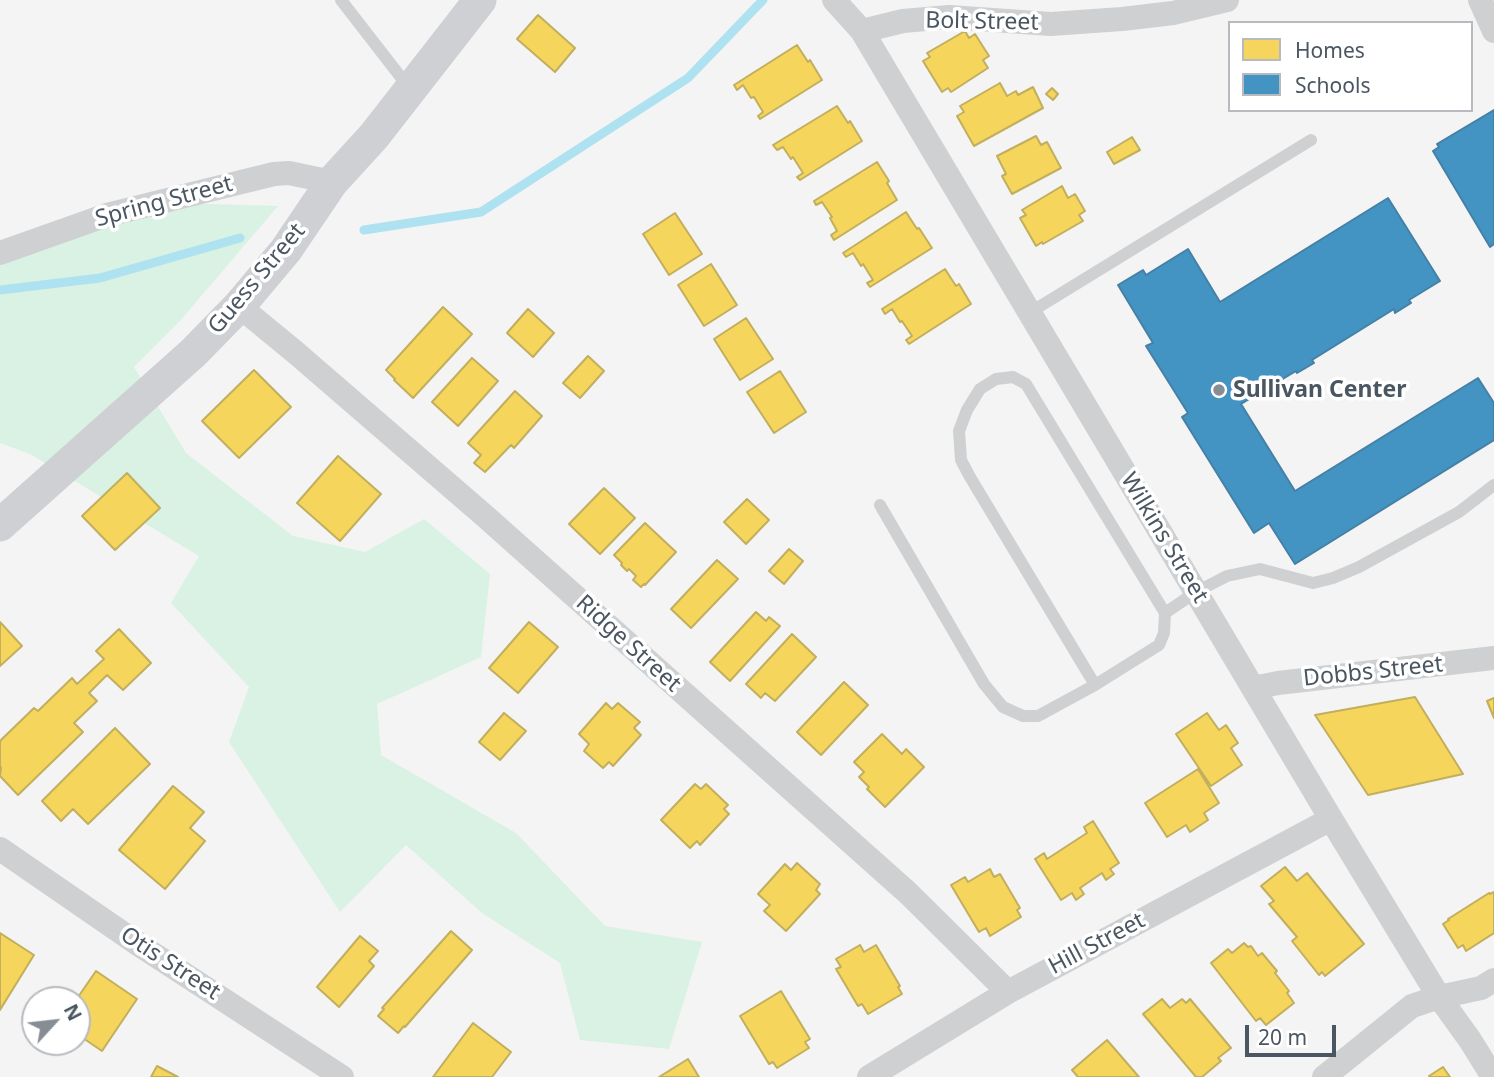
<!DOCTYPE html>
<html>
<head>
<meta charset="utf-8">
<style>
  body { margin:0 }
  #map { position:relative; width:1494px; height:1077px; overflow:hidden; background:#f4f4f4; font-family:"Noto Sans",sans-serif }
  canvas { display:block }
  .legend { position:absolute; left:1228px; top:21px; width:245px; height:91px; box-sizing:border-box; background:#fff; border:2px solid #b7bbc0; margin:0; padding:9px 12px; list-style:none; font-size:21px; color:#4a5661 }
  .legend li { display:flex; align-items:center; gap:14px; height:35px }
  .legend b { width:35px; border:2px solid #b7bbc0 }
  .north { position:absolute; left:21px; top:986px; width:70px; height:70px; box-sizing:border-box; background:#fff; border:2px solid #b7bbc0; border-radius:50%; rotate:63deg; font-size:19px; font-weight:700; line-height:28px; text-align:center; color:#4a5661 }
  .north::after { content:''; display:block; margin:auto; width:24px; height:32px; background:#868d94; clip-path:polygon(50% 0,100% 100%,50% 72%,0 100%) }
  .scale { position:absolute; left:1245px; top:1025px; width:91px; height:32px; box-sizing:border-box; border:4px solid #4a5661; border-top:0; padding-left:9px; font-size:21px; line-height:24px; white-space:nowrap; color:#4a5661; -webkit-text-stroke:5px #fff; paint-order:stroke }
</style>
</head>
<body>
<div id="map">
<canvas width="1494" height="1077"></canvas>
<ul class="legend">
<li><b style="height:19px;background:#f6d55c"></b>Homes</li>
<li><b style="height:19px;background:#4393c3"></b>Schools</li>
</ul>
<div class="north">N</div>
<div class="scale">20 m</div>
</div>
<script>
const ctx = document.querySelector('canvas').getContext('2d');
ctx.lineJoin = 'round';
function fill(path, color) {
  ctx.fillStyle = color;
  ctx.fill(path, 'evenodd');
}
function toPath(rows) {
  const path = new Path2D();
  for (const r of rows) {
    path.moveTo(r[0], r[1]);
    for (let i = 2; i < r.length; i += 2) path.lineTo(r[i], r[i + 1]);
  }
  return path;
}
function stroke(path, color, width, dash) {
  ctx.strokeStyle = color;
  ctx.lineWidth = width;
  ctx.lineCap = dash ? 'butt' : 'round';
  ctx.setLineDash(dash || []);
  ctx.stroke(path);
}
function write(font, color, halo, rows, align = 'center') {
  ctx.font = font + ' "Noto Sans",sans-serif';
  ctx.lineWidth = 7;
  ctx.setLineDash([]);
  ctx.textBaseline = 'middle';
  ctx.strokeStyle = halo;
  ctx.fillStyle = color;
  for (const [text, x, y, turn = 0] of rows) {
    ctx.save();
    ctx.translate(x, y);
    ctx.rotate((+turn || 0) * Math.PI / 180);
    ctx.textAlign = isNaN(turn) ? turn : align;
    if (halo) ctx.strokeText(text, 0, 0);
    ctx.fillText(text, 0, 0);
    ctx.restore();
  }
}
const green = toPath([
  [146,202,278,206,180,321,134,367,186,453,293,536,365,552,424,519,490,574,481,657,377,704,381,755,516,833,605,926,702,942,669,1049,580,1040,560,963,482,913,406,845,340,912,229,742,249,687,171,603,199,556,30,454,0,443,0,262]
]);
const homes = toPath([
  [538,15,575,48,555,72,517,39,538,15],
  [965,31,969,38,975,34,989,56,983,60,988,68,951,92,948,88,942,92,923,61,930,57,927,53,965,31],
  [797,45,808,62,810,60,822,80,760,119,758,116,763,112,754,97,751,98,743,85,737,90,734,85,797,45],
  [1000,83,1007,96,1016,91,1018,95,1033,87,1043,108,974,146,957,116,964,112,960,106,1000,83],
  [1052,88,1058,94,1053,100,1046,94,1052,88],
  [837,106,848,123,850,121,862,141,800,180,797,177,803,173,793,157,791,159,783,147,777,150,773,145,837,106],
  [1036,136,1041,145,1047,142,1061,168,1012,194,1002,176,1006,174,997,156,1036,136],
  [1132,137,1140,150,1114,164,1107,152,1132,137],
  [877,162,889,181,887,183,897,200,834,240,831,235,837,231,830,218,832,217,822,202,816,205,814,201,877,162],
  [1062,186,1068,198,1075,194,1085,211,1079,215,1083,221,1043,244,1042,242,1036,246,1020,218,1026,215,1022,210,1062,186],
  [906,212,917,229,919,228,932,248,870,287,867,283,873,280,863,264,861,266,853,253,846,257,843,253,906,212],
  [675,213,702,254,669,275,643,234,675,213],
  [711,264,737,305,704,326,678,285,711,264],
  [945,269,956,286,959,284,971,304,909,344,906,340,912,336,902,321,900,322,892,309,885,314,882,309,945,269],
  [443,307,472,334,413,398,394,380,395,379,386,370,443,307],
  [528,309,554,333,533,357,507,333,528,309],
  [746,318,773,359,740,380,714,339,746,318],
  [588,356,604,371,580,398,563,383,588,356],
  [472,358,498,381,458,426,432,402,472,358],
  [254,370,291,407,239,458,202,421,254,370],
  [780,371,806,412,774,433,747,392,780,371],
  [515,391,542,416,514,448,511,445,485,472,474,463,481,455,468,443,515,391],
  [338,456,381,494,340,541,297,503,338,456],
  [127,473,160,508,115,550,82,516,127,473],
  [604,488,635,518,600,554,569,524,604,488],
  [747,499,769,520,746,544,724,522,747,499],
  [645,523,676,552,645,585,644,584,641,587,633,580,636,576,629,569,627,571,621,565,622,563,614,555,645,523],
  [789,549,803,561,784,584,769,571,789,549],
  [717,560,738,579,691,628,671,609,717,560],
  [756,612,766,621,769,617,780,626,730,681,710,662,756,612],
  [0,622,22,646,0,666,0,622],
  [529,622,558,647,518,693,489,668,529,622],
  [119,629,151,663,123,690,107,675,89,693,97,701,74,723,83,732,18,795,0,776,1,768,0,766,0,741,34,708,38,711,72,678,77,684,104,659,96,651,119,629],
  [792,634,816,657,775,701,765,693,761,698,746,684,792,634],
  [844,682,868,705,821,755,797,732,844,682],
  [1415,697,1463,774,1368,795,1315,715,1415,697],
  [1494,698,1494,718,1487,701,1494,698],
  [606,703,612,709,618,703,640,722,634,728,641,735,613,766,609,762,603,768,584,751,589,744,579,734,606,703],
  [504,713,526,731,500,760,479,742,504,713],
  [1207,713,1219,730,1226,725,1238,743,1231,748,1242,765,1211,786,1176,734,1207,713],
  [115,728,150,764,88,824,73,809,61,821,42,801,115,728],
  [882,734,902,754,906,749,924,767,885,807,867,789,869,787,859,777,864,772,854,762,882,734],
  [1198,769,1219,803,1204,813,1208,820,1190,832,1186,825,1167,837,1145,803,1198,769],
  [695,784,701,789,706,784,728,805,724,809,729,814,700,845,697,841,690,848,661,820,695,784],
  [173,786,204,812,190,828,205,841,165,889,119,850,173,786],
  [1093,821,1119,863,1110,869,1114,874,1106,880,1102,873,1080,888,1084,894,1076,900,1072,893,1061,900,1035,859,1044,853,1047,859,1087,833,1084,827,1093,821],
  [797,863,820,884,816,890,820,894,786,931,764,911,770,905,758,894,785,864,791,870,797,863],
  [1285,867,1297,881,1307,873,1364,944,1325,976,1322,972,1319,975,1292,941,1297,937,1269,904,1274,901,1261,886,1285,867],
  [990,869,994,877,1000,874,1020,908,1017,910,1021,917,990,936,986,928,979,932,951,885,965,877,968,882,990,869],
  [1494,892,1494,933,1466,951,1463,945,1458,948,1443,924,1449,920,1448,919,1489,893,1490,894,1494,892],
  [451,931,472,950,405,1027,404,1026,398,1033,378,1016,384,1009,382,1008,451,931],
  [0,933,34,955,0,1010,0,933],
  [360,936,378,951,369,961,374,966,339,1007,317,987,360,936],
  [1244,943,1248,947,1251,946,1258,956,1262,953,1277,971,1275,973,1289,991,1287,993,1294,1003,1266,1025,1260,1018,1256,1021,1211,963,1228,949,1232,953,1244,943],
  [860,945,864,952,876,945,900,986,898,987,902,994,868,1014,862,1004,858,1006,836,969,841,967,836,959,860,945],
  [96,971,137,999,102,1051,77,1034,76,1000,96,971],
  [781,991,810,1039,805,1042,809,1048,777,1068,773,1062,769,1064,740,1016,781,991],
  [1162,999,1170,1008,1182,999,1186,1003,1190,999,1231,1048,1218,1058,1221,1061,1202,1077,1196,1077,1143,1014,1162,999],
  [473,1023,511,1052,492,1077,433,1077,473,1023],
  [1107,1040,1139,1077,1078,1077,1072,1070,1107,1040],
  [688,1059,699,1077,659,1077,688,1059],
  [157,1066,178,1077,151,1077,157,1066],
  [1443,1067,1450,1077,1430,1077,1429,1076,1443,1067]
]);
const schools = toPath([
  [1494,110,1494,244,1490,247,1433,151,1439,147,1437,144,1494,110],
  [1388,198,1440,281,1409,300,1411,303,1395,313,1394,309,1312,360,1314,363,1297,373,1296,371,1241,404,1295,491,1478,378,1494,403,1494,440,1295,564,1269,523,1254,533,1182,417,1188,413,1146,346,1153,343,1118,285,1143,270,1146,275,1188,249,1220,302,1388,198]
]);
const stream = toPath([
  [364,230,481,212,688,78,763,0],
  [0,290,100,278,240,238]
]);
const lane = toPath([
  [341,0,410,89],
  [1029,313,1311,140],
  [880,505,984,684,1003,707,1023,716,1038,716,1095,685],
  [1165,613,1164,633,1159,645,1095,685,970,477,961,460,959,431,967,410,980,389,996,379,1013,377,1026,384,1165,613,1196,592,1227,576,1260,569,1313,583,1333,578,1359,567,1459,512,1494,485]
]);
const street = toPath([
  [834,0,862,31,1331,819,1439,997,1470,1040,1493,1077],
  [1480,0,1494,31],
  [862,31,903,21,949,17,1051,24,1122,19,1173,13,1227,0],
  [0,253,107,215,274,174,289,173,332,182],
  [239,306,295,352,486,517,908,893,1008,992],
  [1253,688,1278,683,1494,658],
  [0,849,141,946,342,1077],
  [869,1077,1008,992,1331,819],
  [1324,1077,1412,1006,1439,997,1481,988,1494,980]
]);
const secondary = toPath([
  [0,525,193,353,239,306,286,250,332,182,374,136,480,0]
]);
const markers = [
  [1219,390,7,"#868d94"]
];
const streetNames = [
  ["Bolt Street",982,22,1],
  ["Spring Street",164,202,-15],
  ["Guess Street",257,279,-50],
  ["Wilkins Street",1164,538,59],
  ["Ridge Street",628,644,42],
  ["Dobbs Street",1373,672,-6],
  ["Hill Street",1097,944,-28],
  ["Otis Street",170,964,33]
];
const poiNames = [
  ["Sullivan Center",1233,390]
];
fill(green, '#d9f2e3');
fill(homes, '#f6d55c');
stroke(homes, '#c2af5e', 2);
fill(schools, '#4393c3');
stroke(schools, '#4581a6', 2);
stroke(stream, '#aee2f0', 9);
stroke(lane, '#ced0d2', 12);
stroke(street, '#ced0d2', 24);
stroke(secondary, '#ced0d4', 33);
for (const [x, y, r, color] of markers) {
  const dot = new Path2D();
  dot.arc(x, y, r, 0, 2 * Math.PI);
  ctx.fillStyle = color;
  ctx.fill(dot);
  stroke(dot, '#fff', 2.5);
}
write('23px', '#4a5661', '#fff', streetNames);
write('bold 23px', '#4a5661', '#fff', poiNames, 'left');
</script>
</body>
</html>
